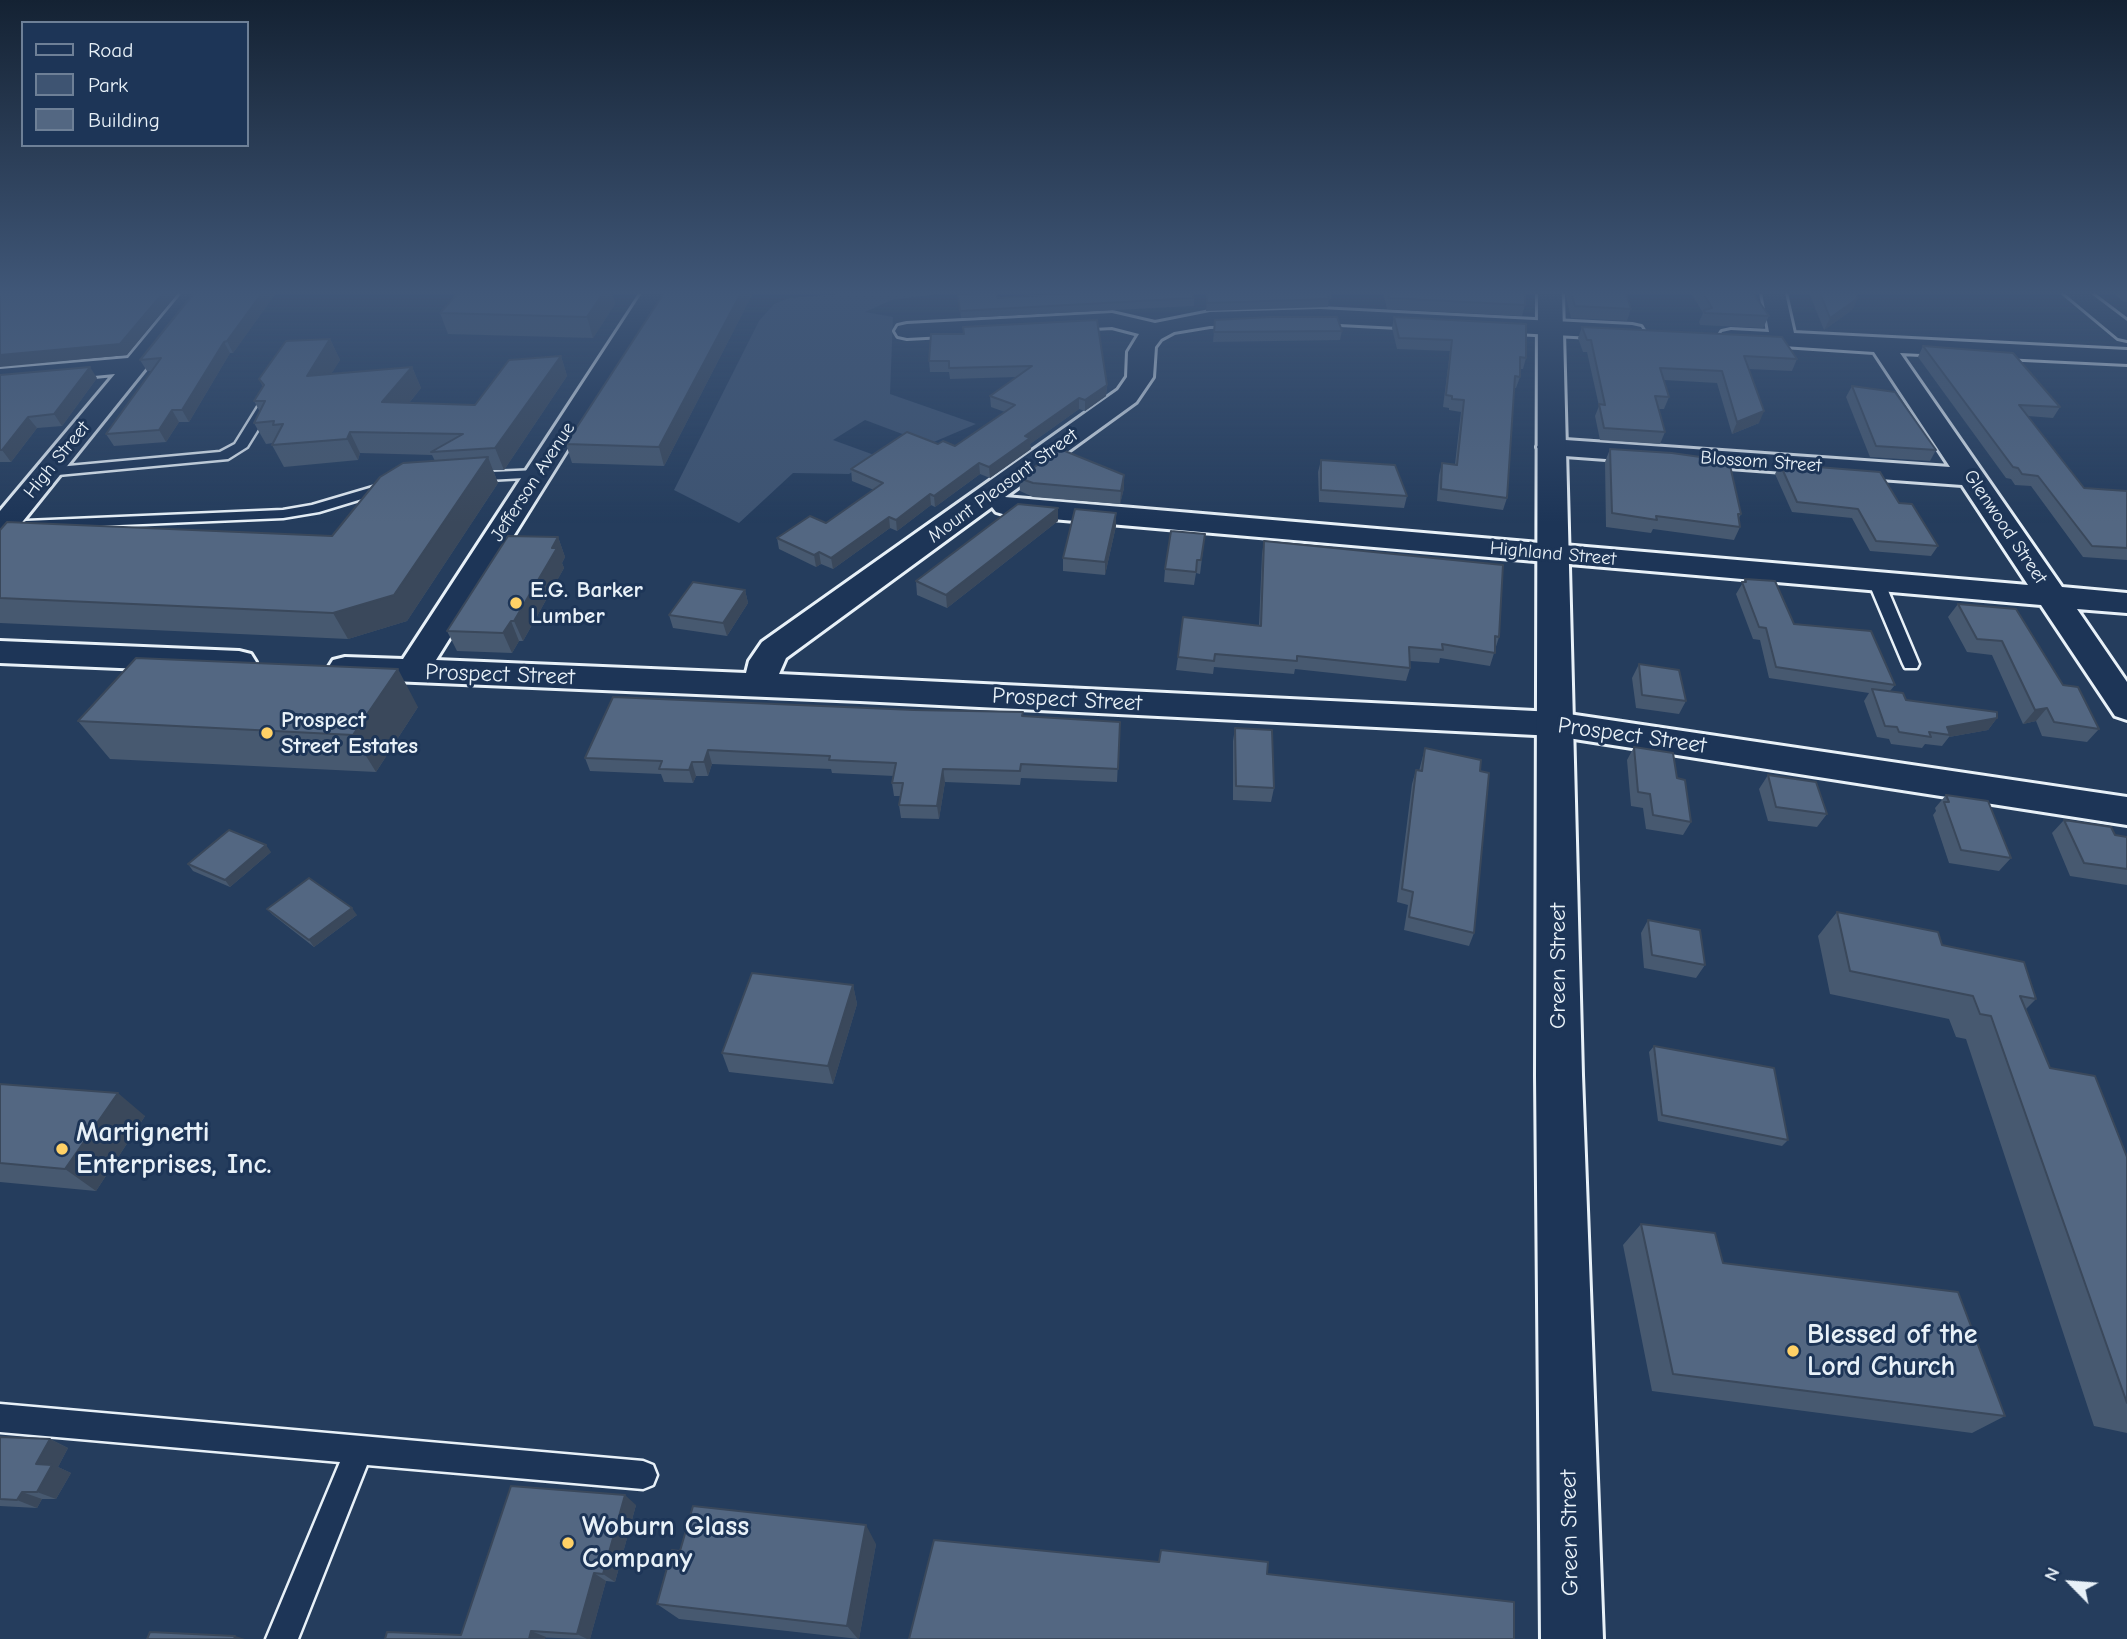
<!DOCTYPE html>
<html>
<head>
<meta charset="utf-8">
<style>
  body { margin:0 }
  #map { position:relative; width:2127px; height:1639px; overflow:hidden; background:#253d5d; font-family:"Comic Neue",sans-serif }
  canvas { display:block }
  .legend { position:absolute; left:21px; top:21px; width:228px; height:126px; box-sizing:border-box; background:#1d3557; border:2px solid #6e8097; margin:0; padding:9px 12px; list-style:none; font-size:21px; color:#e8f1f8 }
  .legend li { display:flex; align-items:center; gap:14px; height:35px }
  .legend b { width:35px; border:2px solid #6e8097 }
  .north { position:absolute; left:2036px; top:1548px; width:70px; height:70px; -webkit-text-stroke:5px #1d3557; paint-order:stroke; rotate:295deg; font-size:19px; font-weight:700; line-height:28px; text-align:center; color:#e8f1f8 }
  .north::after { content:''; display:block; margin:auto; width:24px; height:32px; background:#e8f1f8; clip-path:polygon(50% 0,100% 100%,50% 72%,0 100%) }
</style>
</head>
<body>
<div id="map">
<canvas width="2127" height="1639"></canvas>
<ul class="legend">
<li><b style="height:9px;background:#1d3557"></b>Road</li>
<li><b style="height:19px;background:#3e5472"></b>Park</li>
<li><b style="height:19px;background:#536782"></b>Building</li>
</ul>
<div class="north">N</div>
</div>
<script>
const ctx = document.querySelector('canvas').getContext('2d');
ctx.lineJoin = 'round';
function fill(path, color) {
  ctx.fillStyle = color;
  ctx.fill(path, 'evenodd');
}
function toPath(rows) {
  const path = new Path2D();
  for (const r of rows) {
    path.moveTo(r[0], r[1]);
    for (let i = 2; i < r.length; i += 2) path.lineTo(r[i], r[i + 1]);
  }
  return path;
}
function stroke(path, color, width, dash) {
  ctx.strokeStyle = color;
  ctx.lineWidth = width;
  ctx.lineCap = dash ? 'butt' : 'round';
  ctx.setLineDash(dash || []);
  ctx.stroke(path);
}
function write(font, color, halo, rows, align = 'center') {
  ctx.font = font + ' "Comic Neue",sans-serif';
  ctx.lineWidth = 6;
  ctx.setLineDash([]);
  ctx.textBaseline = 'middle';
  ctx.strokeStyle = halo;
  ctx.fillStyle = color;
  for (const [text, x, y, turn = 0] of rows) {
    ctx.save();
    ctx.translate(x, y);
    ctx.rotate((+turn || 0) * Math.PI / 180);
    ctx.textAlign = isNaN(turn) ? turn : align;
    if (halo) ctx.strokeText(text, 0, 0);
    ctx.fillText(text, 0, 0);
    ctx.restore();
  }
}
const green = toPath([
  [850,293,947,293,892,300,865,312,893,317,890,394,976,424,929,444,865,420,833,440,877,456,849,474,793,473,739,523,674,490,759,321,774,304,789,298]
]);
const lane = toPath([
  [266,401,273,405,247,447,228,459,47,476,40,472,47,468,220,452,235,444,261,402,266,401],
  [538,470,543,471,543,477,469,481,462,477,469,473,538,470],
  [390,482,395,483,397,486,395,489,319,512,283,518,26,529,19,525,26,521,283,510,312,505,390,482],
  [1876,576,1884,581,1919,664,1917,668,1905,668,1903,664,1868,581,1876,576],
  [0,1404,643,1461,653,1465,657,1475,653,1485,643,1489,367,1465,298,1639,266,1639,340,1462,0,1432,0,1404]
]);
const street = toPath([
  [182,293,206,293,11,536,0,539,0,511,115,374,0,385,0,369,128,358,182,293],
  [642,293,665,293,436,660,746,673,749,661,762,642,1118,390,1127,377,1128,352,1139,334,1112,327,907,338,898,336,895,331,898,326,907,324,1112,313,1155,323,1210,312,1320,309,1632,325,1641,327,1644,332,1641,337,1632,339,1320,323,1210,326,1174,332,1161,339,1155,347,1153,377,1136,402,1005,497,2028,585,1962,485,1551,455,1541,453,1537,447,1541,441,1551,439,1950,467,1874,352,1722,342,1719,337,1722,332,1731,330,1769,332,1762,293,1785,293,1794,333,2127,350,2127,364,1900,353,2062,587,2127,593,2127,613,2077,609,2127,682,2127,720,2115,716,2041,605,1006,515,996,512,992,507,786,658,779,674,1555,712,2127,797,2127,825,1555,736,860,701,345,679,333,676,328,668,333,660,345,657,403,659,642,293],
  [2064,293,2090,293,2127,321,2127,340,2118,338,2064,293],
  [0,641,239,651,251,654,256,662,251,670,239,673,0,663,0,641]
]);
const secondary = toPath([
  [1538,293,1562,293,1582,1075,1603,1639,1541,1639,1536,1075,1538,293]
]);
const wall = toPath([
  [194,293,276,293,233,353,230,353,189,422,179,422,166,442,114,446,106,434,152,371,147,371,140,360],
  [458,293,612,293,615,304,593,338,448,334,440,313],
  [664,293,753,293,664,466,572,463,566,444],
  [1207,293,1332,293,1331,299,1329,299,1328,307,1206,311],
  [1383,293,1525,293,1525,305,1522,316,1387,309],
  [1565,293,1626,293,1631,309,1627,321,1571,318],
  [1691,293,1753,293,1769,316,1763,328,1700,325,1699,322,1703,313],
  [1809,293,1855,293,1858,298,1852,310,1824,330],
  [2113,293,2127,293,2127,302,2124,302],
  [958,295,998,298,1194,298,1194,306,961,318],
  [1394,317,1526,358,1523,369,1520,369,1520,377,1516,388,1514,388,1507,498,1503,510,1437,501,1439,475,1442,463,1455,464,1461,412,1449,410,1449,408,1443,407,1450,351,1397,349,1392,328],
  [1215,320,1342,331,1340,340,1213,342],
  [963,327,1107,385,1106,396,1085,411,1079,409,1030,444,1031,449,990,478,980,474,935,507,931,505,897,531,890,528,833,569,821,564,816,567,779,549,777,538,826,523,874,490,852,481,851,469,938,444,955,446,1005,412,991,407,990,396,1017,377,950,379,949,372,930,372,929,361,964,334],
  [1582,327,1797,359,1792,371,1749,369,1759,423,1732,434,1717,383,1664,380,1669,397,1664,409,1659,409,1665,432,1660,444,1600,440,1595,416,1599,406,1587,352,1583,352,1578,338],
  [330,339,340,360,331,374,412,367,421,388,409,403,475,405,561,356,567,376,504,470,493,470,498,483,407,621,348,639,0,623,0,530,332,536,435,461,432,455,360,453,358,460,284,467,272,445,273,443,266,444,254,423,260,412,254,401,263,387,259,379],
  [1923,346,2060,407,2053,418,2028,416,2084,488,2127,491,2127,560,2083,557,2031,486,2015,485,2011,479,2006,478,1918,357],
  [0,375,97,378,62,426,37,428,11,462,0,462],
  [1852,386,1936,450,1930,461,1870,457,1846,397],
  [1610,449,1741,514,1739,518,1740,527,1734,540,1653,529,1651,533,1606,527,1605,462],
  [1321,460,1407,496,1404,508,1319,502,1318,472],
  [1780,464,1899,503,1938,546,1931,556,1870,551,1852,518,1792,512,1775,474],
  [1124,475,1124,488,1120,504,1033,497,1020,491,1019,478],
  [1058,508,1058,521,947,608,917,595,916,581],
  [1116,526,1105,575,1063,571,1063,558],
  [1205,534,1200,574,1196,573,1194,585,1164,582,1165,569],
  [558,537,565,557,562,563,564,568,523,641,519,641,512,653,457,651,447,631],
  [1264,541,1499,637,1490,666,1440,658,1439,663,1410,661,1410,668,1406,681,1295,669,1294,674,1214,667,1213,674,1176,670,1178,657,1259,625,1262,554],
  [1745,579,1794,624,1895,685,1890,691,1906,700,1997,718,1988,730,1949,737,1942,746,1925,744,1922,748,1891,744,1889,739,1877,737,1864,701,1869,693,1769,678,1760,640,1753,639,1736,594],
  [745,590,748,603,727,636,673,628,669,615],
  [1958,604,2063,685,2099,729,2087,742,2042,736,2036,721,2023,724,1992,655,1967,652,1948,617],
  [1639,664,1686,701,1679,714,1636,708,1632,678],
  [418,707,376,772,110,759,78,721],
  [1023,716,1120,722,1117,782,1021,778,1020,785,945,782,939,819,901,818,899,805,900,796,894,796,892,783,894,776,832,773,831,769,712,764,708,776,696,776,693,783,664,782,661,774,590,771,585,758],
  [1235,728,1274,788,1271,802,1233,800,1233,741],
  [1634,747,1691,822,1683,835,1646,829,1643,808,1631,806,1627,760],
  [1425,748,1480,771,1474,933,1469,946,1404,930,1408,905,1397,902,1412,784,1416,770,1419,771],
  [1768,775,1827,814,1817,827,1768,821,1759,789],
  [1946,795,2011,858,1999,871,1949,863,1933,815,1936,811,1935,808],
  [2064,820,2115,835,2127,837,2127,885,2070,876,2052,833],
  [271,852,230,887,193,871,188,864],
  [267,909,357,915,314,947,273,915],
  [1837,912,1942,945,2036,999,2026,1009,2050,1068,2127,1157,2127,1433,2094,1426,1966,1039,1956,1037,1949,1019,1830,994,1818,936],
  [1648,920,1705,965,1696,978,1644,968,1641,933],
  [853,985,857,1004,833,1084,729,1072,722,1053],
  [1654,1046,1788,1140,1782,1146,1658,1121,1649,1052],
  [0,1084,145,1116,96,1191,0,1182],
  [1641,1224,1723,1263,2005,1416,1972,1433,1652,1391,1623,1245],
  [0,1437,50,1439,68,1448,58,1467,71,1473,56,1499,42,1499,37,1508,0,1506],
  [636,1505,615,1582,606,1581,590,1639,461,1635],
  [876,1544,859,1639,679,1619,657,1604,680,1551]
]);
const shadedWall = toPath([
  [163,293,178,293,127,355,0,367,0,355],
  [262,293,276,293,233,353,227,341],
  [600,293,612,293,615,304,593,338,587,317],
  [741,293,753,293,664,466,659,447],
  [1858,298,1852,310,1824,330,1830,318],
  [330,339,340,360,317,397,307,376],
  [224,342,230,353,189,422,182,410],
  [561,356,567,376,504,470,495,448],
  [90,367,97,378,62,426,54,414],
  [412,367,421,388,392,424,382,402],
  [1107,385,1106,396,1085,411,1085,400],
  [1079,398,1079,409,1030,444,1031,449,990,478,989,467,1025,436],
  [172,410,179,422,166,442,159,430],
  [1764,411,1759,423,1732,434,1737,422],
  [28,417,37,428,11,462,2,450],
  [350,432,360,453,358,460,347,439],
  [488,457,498,483,407,621,348,639,333,613],
  [979,463,980,474,935,507,934,496],
  [1124,475,1124,488,1120,504,1121,491],
  [930,494,931,505,897,531,896,520],
  [1058,508,1058,521,947,608,946,595],
  [1116,513,1116,526,1105,575,1105,562],
  [889,517,890,528,833,569,831,558],
  [558,537,565,557,562,563,564,568,523,641,514,621],
  [819,552,821,564,816,567,814,555],
  [745,590,748,603,727,636,723,623],
  [511,621,519,641,512,653,503,633],
  [398,669,418,707,376,772,353,735],
  [2047,708,2036,721,2023,724,2035,710],
  [1997,718,1988,730,1949,737,1950,735,1947,727],
  [708,750,712,764,708,776,704,762],
  [692,762,696,776,693,783,689,770],
  [943,769,945,782,939,819,937,806],
  [266,845,271,852,230,887,225,880],
  [352,908,357,915,314,947,309,940],
  [853,985,857,1004,833,1084,828,1066],
  [118,1093,145,1116,96,1191,65,1169],
  [50,1439,68,1448,58,1467,71,1473,56,1499,37,1492,36,1464],
  [22,1492,42,1499,37,1508,17,1500],
  [625,1495,636,1505,615,1582,603,1574],
  [866,1525,876,1544,859,1639,858,1639,847,1626],
  [594,1573,606,1581,590,1639,587,1639,577,1634],
  [531,1631,546,1637,545,1639,529,1639],
  [235,1636,245,1639,234,1639]
]);
const building = toPath([
  [0,293,163,293,120,344,0,355,0,293],
  [194,293,262,293,227,341,224,342,182,410,172,410,159,430,106,434,161,358,140,360,194,293],
  [458,293,603,293,587,317,440,313,458,293],
  [664,293,741,293,659,447,566,444,664,293],
  [979,293,995,293,998,298,1081,293,1191,293,1194,298,960,311,958,295,979,293],
  [1207,293,1327,293,1329,299,1207,303,1207,293],
  [1388,293,1525,293,1525,305,1389,298,1388,293],
  [1571,293,1626,293,1631,309,1575,306,1571,293],
  [1703,293,1753,293,1769,316,1705,313,1704,310,1712,308,1703,293],
  [1820,293,1855,293,1858,298,1830,318,1820,293],
  [1270,317,1337,317,1342,331,1214,332,1215,320,1270,317],
  [1394,317,1526,324,1526,358,1520,357,1520,377,1515,376,1507,498,1441,489,1442,463,1457,465,1464,400,1452,399,1452,396,1446,395,1452,340,1399,338,1394,317],
  [1097,320,1107,385,1085,400,1079,398,1025,436,1030,438,989,467,979,463,934,496,930,494,896,520,889,517,831,558,819,552,814,555,777,538,810,516,826,523,883,483,851,469,907,432,938,444,943,441,955,446,1015,405,990,396,1032,366,949,368,949,361,929,361,931,334,964,334,963,327,1097,320],
  [1582,327,1782,337,1797,359,1744,356,1764,411,1737,422,1722,371,1660,368,1669,397,1655,396,1665,432,1604,428,1599,404,1605,405,1591,340,1587,340,1582,327],
  [330,339,307,376,412,367,382,402,475,405,509,360,561,356,495,448,431,452,463,434,350,432,347,439,272,445,283,424,273,425,274,421,254,423,265,401,254,401,264,385,259,379,286,341,330,339],
  [1923,346,2013,353,2060,407,2019,405,2084,488,2127,491,2127,548,2092,546,2038,476,2022,474,2018,468,2013,467,1923,346],
  [90,367,54,414,28,417,2,450,0,450,0,375,90,367],
  [1852,386,1895,392,1936,450,1876,446,1852,386],
  [1060,449,1124,475,1121,491,1033,483,1019,478,1060,449],
  [1610,449,1672,453,1729,461,1741,514,1738,514,1740,527,1656,516,1657,520,1612,513,1610,449],
  [488,457,394,595,333,613,0,598,0,530,7,522,332,536,380,477,403,463,488,457],
  [1321,460,1395,465,1407,496,1321,490,1321,460],
  [1780,464,1880,472,1899,503,1912,504,1938,546,1876,541,1858,509,1797,502,1780,464],
  [1018,504,1058,508,946,595,916,581,1018,504],
  [1075,509,1116,513,1105,562,1063,558,1075,509],
  [1171,531,1205,534,1201,560,1197,560,1196,572,1165,569,1171,531],
  [508,536,558,537,552,548,557,548,514,621,511,621,503,633,447,631,508,536],
  [1264,541,1503,565,1499,637,1495,636,1495,653,1442,644,1443,650,1409,647,1410,668,1297,656,1297,661,1215,654,1214,661,1178,657,1183,617,1261,626,1264,541],
  [1745,579,1775,581,1794,624,1871,631,1895,685,1776,667,1766,628,1759,627,1742,582,1746,582,1745,579],
  [693,582,745,590,723,623,669,615,693,582],
  [1958,604,2016,609,2063,685,2078,687,2099,729,2054,722,2047,708,2035,710,2002,641,1977,639,1958,604],
  [136,658,398,669,353,735,78,721,136,658],
  [1639,664,1679,670,1686,701,1642,695,1639,664],
  [1872,689,1903,693,1906,700,1997,712,1997,718,1947,727,1950,735,1929,732,1931,737,1899,732,1897,727,1885,726,1872,689],
  [613,697,914,710,1023,712,1022,716,1120,722,1118,769,1021,764,1020,771,943,769,937,806,899,805,903,783,892,783,896,763,829,760,830,756,708,750,704,762,692,762,689,770,659,769,662,761,585,758,613,697],
  [1235,728,1272,730,1274,788,1236,786,1235,728],
  [1634,747,1673,753,1677,778,1685,780,1691,822,1653,815,1650,794,1638,792,1634,747],
  [1425,748,1481,760,1480,771,1489,773,1474,933,1409,917,1413,892,1402,889,1416,770,1422,771,1425,748],
  [1768,775,1816,782,1827,814,1776,807,1768,775],
  [1946,795,1988,801,2011,858,1961,850,1944,802,1949,802,1946,795],
  [2064,820,2111,827,2115,835,2127,837,2127,869,2084,863,2064,820],
  [229,830,266,845,225,880,188,864,229,830],
  [309,878,352,908,309,940,267,909,309,878],
  [1837,912,1938,932,1942,945,2024,962,2036,999,2020,996,2050,1068,2095,1076,2127,1157,2127,1403,1991,1016,1980,1014,1973,996,1850,971,1837,912],
  [1648,920,1700,930,1705,965,1652,955,1648,920],
  [752,973,853,985,828,1066,722,1053,752,973],
  [1654,1046,1774,1068,1788,1140,1662,1115,1654,1046],
  [0,1084,118,1093,65,1169,0,1163,0,1084],
  [1641,1224,1715,1233,1723,1263,1958,1292,2005,1416,1673,1374,1641,1224],
  [0,1437,50,1439,36,1464,52,1465,37,1492,22,1492,17,1500,0,1499,0,1437],
  [511,1486,625,1495,603,1574,594,1573,577,1634,531,1631,529,1639,385,1639,387,1632,461,1635,511,1486],
  [693,1506,866,1525,847,1626,657,1604,672,1550,680,1551,693,1506],
  [934,1540,1159,1562,1161,1550,1268,1562,1267,1574,1514,1602,1514,1639,909,1639,934,1540],
  [150,1632,235,1636,234,1639,147,1639,150,1632]
]);
const markers = [
  [516,603,7,"#ffd166"],
  [267,733,7,"#ffd166"],
  [62,1149,7,"#ffd166"],
  [1793,1351,7,"#ffd166"],
  [568,1543,7,"#ffd166"]
];
const farStreetnames = [
  ["High Street",57,460,-51],
  ["Blossom Street",1761,462,4],
  ["Jefferson Avenue",533,482,-57],
  ["Mount Pleasant Street",1003,486,-36],
  ["Glenwood Street",2005,527,56],
  ["Highland Street",1553,554,5]
];
const poiNames = [
  ["E.G. Barker",530,590],
  ["Lumber",530,616],
  ["Prospect",281,720],
  ["Street Estates",281,746]
];
const streetNames = [
  ["Prospect Street",500,675,2],
  ["Prospect Street",1067,700,3],
  ["Prospect Street",1632,736,8],
  ["Green Street",1558,966,-90],
  ["Green Street",1570,1533,-91]
];
const nearPoinames = [
  ["Martignetti",76,1133],
  ["Enterprises, Inc.",76,1165],
  ["Blessed of the",1807,1335],
  ["Lord Church",1807,1367],
  ["Woburn Glass",582,1527],
  ["Company",582,1559]
];
fill(green, '#3e5472');
stroke(lane, '#e8f1f8', 5);
stroke(street, '#e8f1f8', 6);
stroke(secondary, '#e8f1f8', 6);
fill(lane, '#1d3557');
fill(street, '#1d3557');
fill(secondary, '#1d3557');
fill(wall, '#475970');
fill(shadedWall, '#3a485b');
fill(building, '#536782');
stroke(building, '#3a485b', 2);
const sky = ctx.createLinearGradient(0, 0, 0, 523);
sky.addColorStop(0, '#142233');
sky.addColorStop(0.56, '#405778');
sky.addColorStop(1, '#40577800');
ctx.fillStyle = sky;
ctx.fillRect(0, 0, 2127, 523);
for (const [x, y, r, color] of markers) {
  const dot = new Path2D();
  dot.arc(x, y, r, 0, 2 * Math.PI);
  ctx.fillStyle = color;
  ctx.fill(dot);
  stroke(dot, '#1d3557', 2.5);
}
write('19px', '#e8f1f8', '#1d3557', farStreetnames);
write('bold 23px', '#e8f1f8', '#1d3557', poiNames, 'left');
write('23px', '#e8f1f8', '#1d3557', streetNames);
write('bold 28px', '#e8f1f8', '#1d3557', nearPoinames, 'left');
</script>
</body>
</html>
